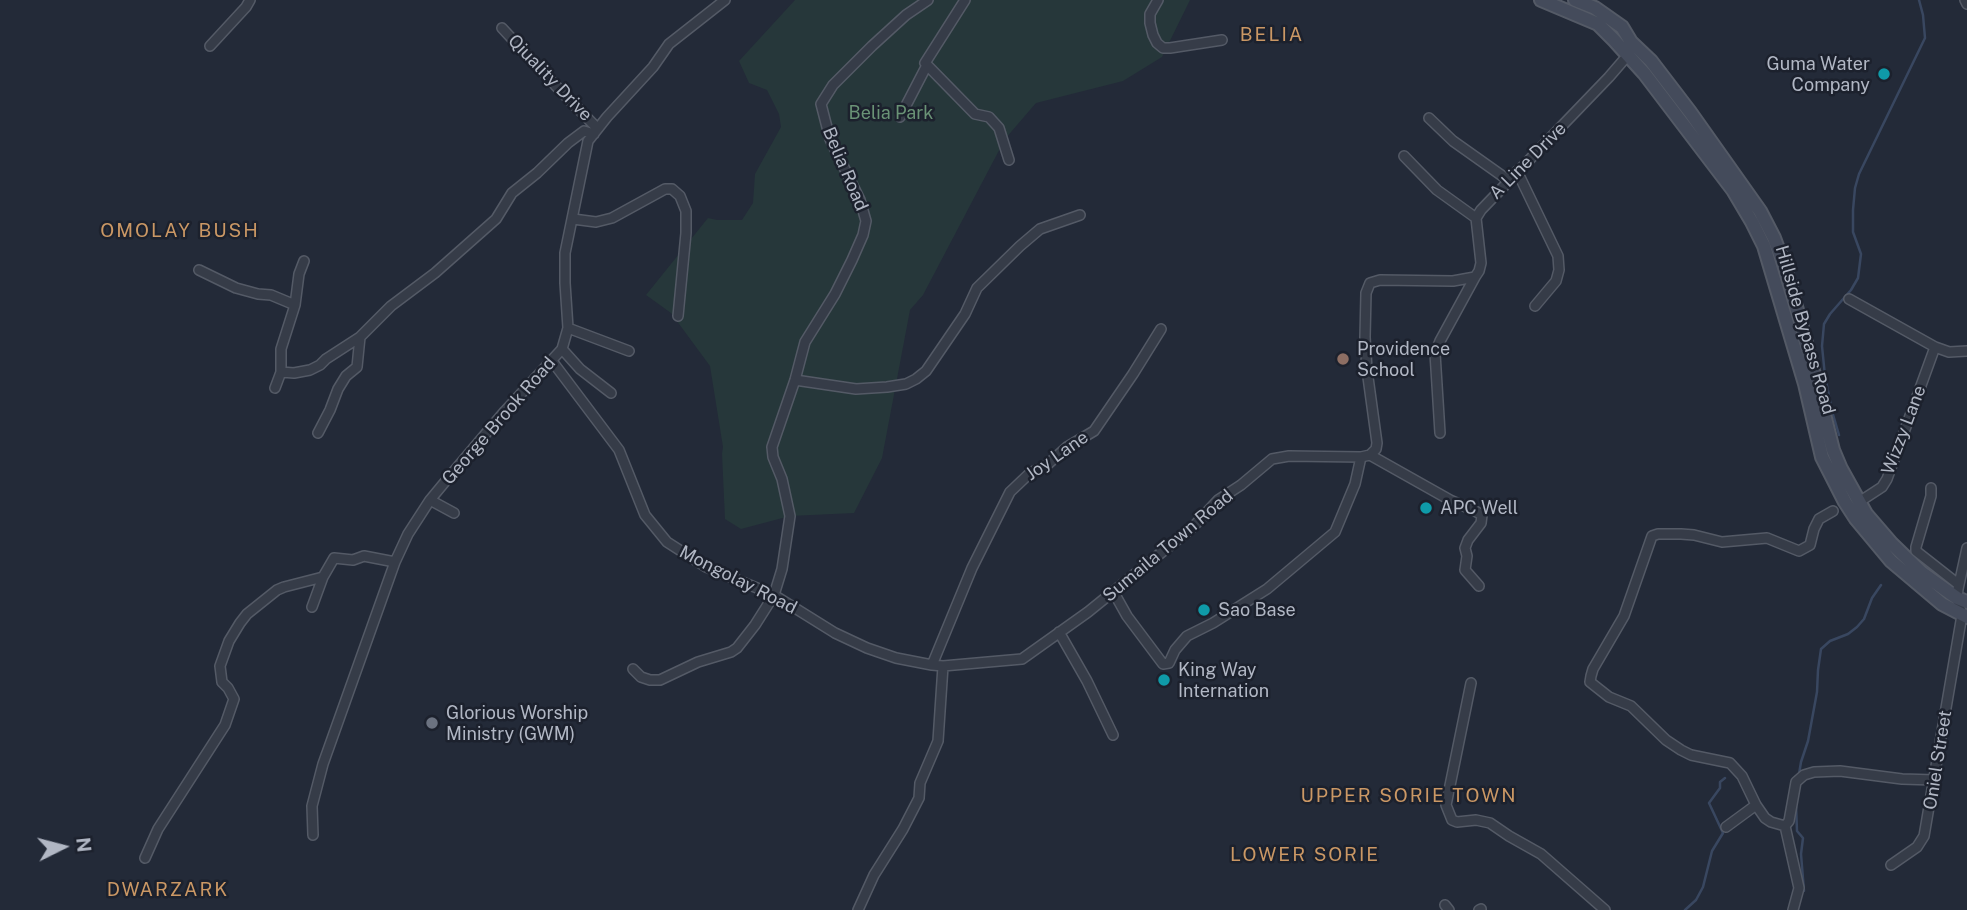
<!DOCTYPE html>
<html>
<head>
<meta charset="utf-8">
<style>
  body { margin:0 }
  #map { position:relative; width:1967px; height:910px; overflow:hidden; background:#232a38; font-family:"Public Sans",sans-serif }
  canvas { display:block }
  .north { position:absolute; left:28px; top:812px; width:70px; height:70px; -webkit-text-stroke:5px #1c212d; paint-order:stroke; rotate:84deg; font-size:19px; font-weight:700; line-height:28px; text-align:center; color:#b1b7c4 }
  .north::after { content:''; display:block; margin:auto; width:24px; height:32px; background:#b1b7c4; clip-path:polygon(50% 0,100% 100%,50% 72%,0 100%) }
</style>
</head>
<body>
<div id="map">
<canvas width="1967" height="910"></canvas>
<div class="north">N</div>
</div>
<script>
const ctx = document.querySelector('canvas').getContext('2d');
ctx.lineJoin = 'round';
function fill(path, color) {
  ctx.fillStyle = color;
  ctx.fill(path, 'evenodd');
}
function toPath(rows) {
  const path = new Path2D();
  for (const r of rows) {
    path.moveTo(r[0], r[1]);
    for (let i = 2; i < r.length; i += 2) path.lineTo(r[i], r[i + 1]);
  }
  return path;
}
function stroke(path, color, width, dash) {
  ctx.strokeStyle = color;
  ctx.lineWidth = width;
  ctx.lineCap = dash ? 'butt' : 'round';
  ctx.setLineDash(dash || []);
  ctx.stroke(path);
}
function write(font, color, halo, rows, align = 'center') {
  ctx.font = font + ' "Public Sans",sans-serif';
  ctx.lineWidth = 5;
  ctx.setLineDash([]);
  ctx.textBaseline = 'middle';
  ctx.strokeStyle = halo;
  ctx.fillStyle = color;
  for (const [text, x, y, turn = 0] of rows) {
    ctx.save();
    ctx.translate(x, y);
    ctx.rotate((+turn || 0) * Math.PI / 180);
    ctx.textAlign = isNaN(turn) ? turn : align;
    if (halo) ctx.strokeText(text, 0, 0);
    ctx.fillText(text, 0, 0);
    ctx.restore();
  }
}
const green = toPath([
  [795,0,1190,0,1162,57,1123,81,1036,103,1005,139,923,295,910,310,882,458,854,513,790,516,741,529,725,519,722,454,723,447,710,366,671,313,646,295,708,218,717,220,742,220,753,203,755,174,781,127,779,114,767,90,749,83,739,61]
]);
const stream = toPath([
  [1839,435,1832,411,1825,376,1822,346,1824,324,1830,314,1851,290,1858,278,1861,254,1853,232,1853,210,1855,188,1859,174,1925,38,1923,15,1919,0],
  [1799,774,1801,762,1808,741,1817,692,1818,670,1821,649,1830,641,1848,634,1857,627,1864,619,1872,598,1881,585],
  [1796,805,1797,831,1803,838,1801,854,1804,891,1801,891],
  [1685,910,1696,900,1703,887,1712,851,1723,833,1709,803,1720,788,1720,782,1725,778]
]);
const minor = toPath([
  [1158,0,1150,14,1150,23,1153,35,1157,43,1163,48,1170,48,1222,40],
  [1965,0,1967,4],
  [502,28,555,85,597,128],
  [210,46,246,7,250,0],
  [927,65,975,114,989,117,999,128,1009,160],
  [900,117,927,65,925,63,965,0],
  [1429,118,1453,141,1508,180],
  [1404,156,1437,190,1476,218],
  [1517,171,1558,256,1559,270,1556,281,1535,306],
  [573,219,596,222,612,218,665,189,672,189,680,196,686,211,686,233,678,316],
  [199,270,236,288,258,294,271,295,295,305],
  [1849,299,1935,347,1949,352,1967,351],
  [568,328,629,351],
  [562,349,580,369,611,393],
  [552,361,619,450,645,515,667,542,706,567,774,595,835,633,867,648,896,658,932,665,943,666,1022,659,1088,612,1193,527,1218,500,1241,485,1272,459,1289,456,1361,457,1370,455],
  [281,372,294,373,310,370,320,365,326,359,360,337,391,306,435,273,496,219,512,193,537,173,568,143,584,131,594,134],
  [795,380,856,389,887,387,906,384,916,379,926,371,965,314,977,288,1020,246,1040,229,1080,215],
  [275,388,281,372,281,349,295,305,299,274,304,261],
  [318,433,330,410,338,389,346,376,357,367,360,337],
  [1440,433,1435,353,1440,341,1475,277],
  [1370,455,1376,449,1377,443,1367,370,1365,337,1366,293,1370,283,1380,280,1453,281,1475,277,1479,271,1481,263,1476,218,1481,210,1609,77,1628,55,1629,51],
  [1370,455,1450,500,1475,511,1482,515,1481,523,1468,540,1465,548,1467,556,1465,570,1479,586],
  [1931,488,1931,496,1916,547,1916,551,1958,584],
  [430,500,454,513],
  [1859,502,1882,487,1887,479,1935,347],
  [1113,591,1127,616,1163,664,1169,663,1175,650,1187,636,1213,623,1267,589,1335,532,1355,484,1361,457],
  [312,607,323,577,334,558,353,560,364,556,395,562],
  [1059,632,1087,681,1113,735],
  [932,665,972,568,1010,492,1030,473,1047,465,1067,447,1094,431,1133,374,1161,329],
  [633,669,641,677,650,680,660,680,698,662,731,652,737,648,755,625,774,595,782,569,790,516,782,479,773,457,772,447,795,380,805,342,835,294,852,260,863,235,866,221,860,200,830,139,821,104,833,85,872,46,906,15,928,0],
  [1471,683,1446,805,1452,820,1457,822,1476,820,1490,823,1509,836,1541,854,1605,910],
  [1785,826,1771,822,1765,818,1756,805,1742,776,1730,763,1691,755,1681,750,1666,740,1631,706,1609,697,1590,682,1591,676,1593,669,1624,616,1652,536,1658,534,1681,534,1694,535,1722,542,1767,538,1799,551,1810,545,1814,529,1819,519,1833,511],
  [1726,827,1756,805],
  [313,835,312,806,323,764,395,562,408,534,430,500,449,477,505,411,562,349,568,328,565,283,565,253,588,141,607,117,653,67,669,44,725,0],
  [145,858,158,829,225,725,234,699,228,688,222,682,220,666,229,641,240,623,247,614,277,590,284,587,323,577],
  [1891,865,1917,847,1924,836,1962,615,1957,598,1958,589,1967,548],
  [1445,905,1449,910],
  [858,910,874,875,903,829,919,798,920,783,938,741,943,666],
  [1479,910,1481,909],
  [1793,910,1799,888,1785,826,1789,821,1796,782,1804,775,1814,772,1840,771,1902,779,1935,780]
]);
const secondary = toPath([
  [1541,0,1598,24,1614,40,1644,73,1733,190,1752,222,1764,246,1805,384,1822,457,1845,502,1856,519,1891,561,1942,604,1967,617],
  [1575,0,1595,8,1622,27,1631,42,1651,61,1690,112,1760,211,1774,238,1784,265,1803,331,1833,450,1841,469,1866,514,1891,543,1922,573,1957,598,1967,602]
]);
const markers = [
  [1884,74,7,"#0f9aa8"],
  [1343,359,7,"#8d6e63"],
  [1426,508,7,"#0f9aa8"],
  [1204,610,7,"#0f9aa8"],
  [1164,680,7,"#0f9aa8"],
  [432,723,7,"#6b7280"]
];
const poiNames = [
  ["Guma Water",1870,64,"right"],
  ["Company",1870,85,"right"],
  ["Providence",1357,349],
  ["School",1357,370],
  ["APC Well",1440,508],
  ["Sao Base",1218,610],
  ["King Way",1178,670],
  ["Internation",1178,691],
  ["Glorious Worship",446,713],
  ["Ministry (GWM)",446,734]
];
const streetNames = [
  ["Qiuality Drive",550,78,46],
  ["A Line Drive",1528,161,-45],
  ["Belia Road",845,169,67],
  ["Hillside Bypass Road",1805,330,74],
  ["George Brook Road",499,421,-49],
  ["Wizzy Lane",1904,430,-69],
  ["Joy Lane",1057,456,-35],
  ["Sumaila Town Road",1168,546,-40],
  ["Mongolay Road",738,580,27],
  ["Oniel Street",1938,760,-81]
];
const parkNames = [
  ["Belia Park",891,113]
];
const neighbourhoodNames = [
  ["BELIA",1272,35],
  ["OMOLAY BUSH",180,231],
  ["UPPER SORIE TOWN",1409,796],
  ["LOWER SORIE",1305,855],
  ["DWARZARK",168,890]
];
fill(green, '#26373a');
stroke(stream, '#394760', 2.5);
stroke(minor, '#545a66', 12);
stroke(secondary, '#545a66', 16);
stroke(minor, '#363c48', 9);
stroke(secondary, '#444b5b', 12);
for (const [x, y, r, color] of markers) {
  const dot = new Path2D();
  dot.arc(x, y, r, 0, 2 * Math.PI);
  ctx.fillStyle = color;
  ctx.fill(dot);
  stroke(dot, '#1c212d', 2.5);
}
write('18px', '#b1b7c4', '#1c212d', poiNames, 'left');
write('18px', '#b1b7c4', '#1c212d', streetNames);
write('18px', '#6a9376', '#1c212d', parkNames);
ctx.letterSpacing = '2px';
write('19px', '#cb9865', '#1c212d', neighbourhoodNames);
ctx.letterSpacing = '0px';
</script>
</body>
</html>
